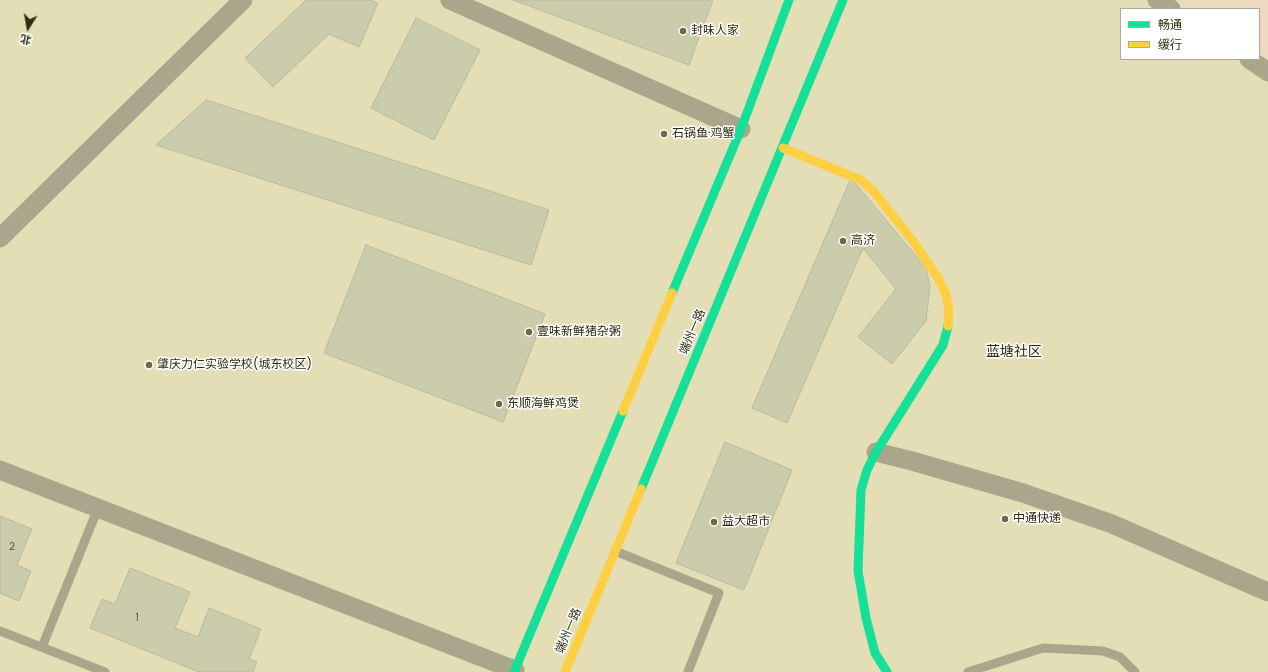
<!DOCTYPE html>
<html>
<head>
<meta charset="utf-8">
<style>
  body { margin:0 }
  #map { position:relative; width:1268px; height:672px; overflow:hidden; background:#e4deb6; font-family:Poppins,"Noto Sans SC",sans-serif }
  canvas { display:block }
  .legend { position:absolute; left:1120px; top:8px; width:140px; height:52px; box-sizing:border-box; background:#fff; border:1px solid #acaa9e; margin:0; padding:5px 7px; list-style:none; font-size:12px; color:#2f2b0d }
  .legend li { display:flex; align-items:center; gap:8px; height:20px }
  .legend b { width:20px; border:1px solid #acaa9e }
  .north { position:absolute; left:8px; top:8px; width:40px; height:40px; -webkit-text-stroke:3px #fff; paint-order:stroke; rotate:191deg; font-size:11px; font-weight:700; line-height:16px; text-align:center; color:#2f2b0d }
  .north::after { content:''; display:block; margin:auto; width:14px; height:18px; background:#2f2b0d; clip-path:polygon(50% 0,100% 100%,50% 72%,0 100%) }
</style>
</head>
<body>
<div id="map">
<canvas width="1268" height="672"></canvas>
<ul class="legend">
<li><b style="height:5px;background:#16e098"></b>畅通</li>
<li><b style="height:5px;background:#ffcf43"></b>缓行</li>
</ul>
<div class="north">北</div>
</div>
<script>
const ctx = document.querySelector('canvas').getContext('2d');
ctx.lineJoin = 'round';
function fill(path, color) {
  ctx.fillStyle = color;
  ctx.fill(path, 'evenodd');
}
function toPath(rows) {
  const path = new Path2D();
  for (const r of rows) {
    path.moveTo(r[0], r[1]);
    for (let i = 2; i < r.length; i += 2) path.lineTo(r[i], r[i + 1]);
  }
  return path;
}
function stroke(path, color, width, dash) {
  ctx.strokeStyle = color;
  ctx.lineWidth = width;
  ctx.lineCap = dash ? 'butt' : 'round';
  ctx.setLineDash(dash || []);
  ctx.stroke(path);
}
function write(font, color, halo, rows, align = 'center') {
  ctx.font = font + ' Poppins,"Noto Sans SC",sans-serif';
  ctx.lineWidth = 3;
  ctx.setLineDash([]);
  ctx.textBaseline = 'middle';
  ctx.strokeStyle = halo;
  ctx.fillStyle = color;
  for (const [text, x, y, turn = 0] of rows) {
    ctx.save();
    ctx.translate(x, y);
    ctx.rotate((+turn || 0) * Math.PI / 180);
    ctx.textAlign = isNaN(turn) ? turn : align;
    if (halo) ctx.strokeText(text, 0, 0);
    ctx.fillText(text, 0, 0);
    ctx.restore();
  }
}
const green = toPath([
  [1175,0,1268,0,1268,62,1259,56,1259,9,1189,9]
]);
const building = toPath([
  [306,0,370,0,378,3,359,47,329,34,273,87,245,58,306,0],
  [513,0,713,0,689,65,513,0],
  [416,18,480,50,434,140,371,108,416,18],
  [206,100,549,210,531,265,156,145,206,100],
  [851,178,926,268,930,286,926,321,892,364,858,337,896,289,863,248,787,423,752,408,851,178],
  [366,245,545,314,503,422,324,353,366,245],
  [725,442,792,470,744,590,676,563,725,442],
  [0,516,32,529,17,565,31,571,19,601,0,593,0,516],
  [130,568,190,592,175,628,198,637,209,608,261,629,249,659,257,662,253,672,199,672,90,628,102,599,115,604,130,568]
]);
const lane = toPath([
  [615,551,719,593,688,672],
  [0,631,105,672],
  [42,647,98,508],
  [968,672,1043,648,1103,651,1120,657,1135,672]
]);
const street = toPath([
  [450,0,741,129],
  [1157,0,1171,9],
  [1249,59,1268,72],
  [0,238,243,0],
  [876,452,912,461,1023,493,1112,524,1268,592],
  [0,470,515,670]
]);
const fast = toPath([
  [672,293,741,129,789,0],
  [641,489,843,0],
  [514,672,623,411],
  [887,672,875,653,866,618,858,571,861,490,867,470,876,452,943,345,948,326]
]);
const slow = toPath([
  [783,148,861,180,874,192,913,241,938,278,946,294,949,311,948,326],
  [623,411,672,293],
  [565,672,641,489]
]);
const markers = [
  [683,31,4,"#6e6a48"],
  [664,134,4,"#6e6a48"],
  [843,241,4,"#6e6a48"],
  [529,332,4,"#6e6a48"],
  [149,365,4,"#6e6a48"],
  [499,404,4,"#6e6a48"],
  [1005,519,4,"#6e6a48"],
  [714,522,4,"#6e6a48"]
];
const numberNames = [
  ["2",12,547],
  ["1",137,618]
];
const poiNames = [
  ["封味人家",691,31],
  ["石锅鱼·鸡蟹",672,134],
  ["高济",851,241],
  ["壹味新鲜猪杂粥",537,332],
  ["肇庆力仁实验学校(城东校区)",157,365],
  ["东顺海鲜鸡煲",507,404],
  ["中通快递",1013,519],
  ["益大超市",722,522]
];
const streetNames = [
  ["端州一路",693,332,-67],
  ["端州一路",569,631,-67]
];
const quarterNames = [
  ["蓝塘社区",1014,352]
];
fill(green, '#edd9c0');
fill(building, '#caccac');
stroke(building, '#b9ba9b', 1);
stroke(lane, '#aaa68b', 9);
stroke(street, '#aaa68b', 19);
stroke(fast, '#16e098', 9);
stroke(slow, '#ffcf43', 9);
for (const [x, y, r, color] of markers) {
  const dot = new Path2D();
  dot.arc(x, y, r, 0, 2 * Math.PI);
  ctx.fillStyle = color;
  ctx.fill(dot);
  stroke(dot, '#fff', 1.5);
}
write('10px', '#565436', null, numberNames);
write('12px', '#2f2b0d', '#fff', poiNames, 'left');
write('12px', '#2f2b0d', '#fff', streetNames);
write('14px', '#2f2b0d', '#fff', quarterNames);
</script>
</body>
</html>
